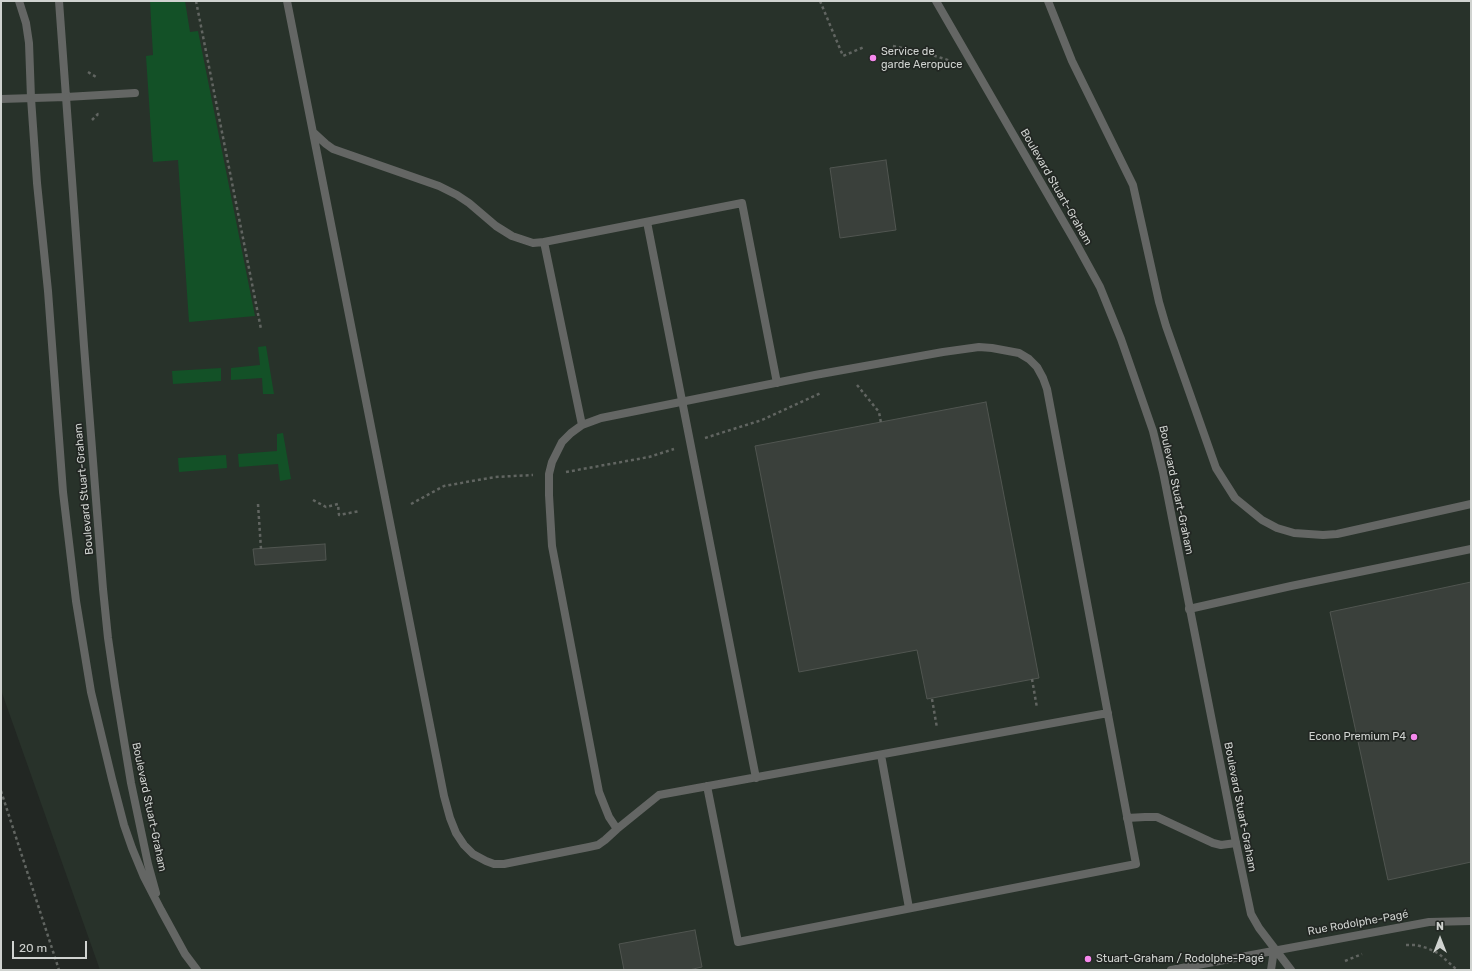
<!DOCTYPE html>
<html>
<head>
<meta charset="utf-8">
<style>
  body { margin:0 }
  #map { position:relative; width:1472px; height:971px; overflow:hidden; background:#222723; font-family:Rubik,sans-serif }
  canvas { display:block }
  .frame { position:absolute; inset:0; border:2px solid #d0d3d0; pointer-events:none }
  .north { position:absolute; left:1420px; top:919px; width:40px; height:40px; -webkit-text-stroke:3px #222723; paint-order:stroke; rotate:0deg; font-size:11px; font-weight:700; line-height:16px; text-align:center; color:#d0d3d0 }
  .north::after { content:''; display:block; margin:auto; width:14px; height:18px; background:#d0d3d0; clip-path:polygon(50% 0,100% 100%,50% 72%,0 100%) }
  .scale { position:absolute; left:12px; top:941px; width:75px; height:18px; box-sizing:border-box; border:2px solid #d0d3d0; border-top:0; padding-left:5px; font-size:12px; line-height:14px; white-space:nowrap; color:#d0d3d0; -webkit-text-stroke:3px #222723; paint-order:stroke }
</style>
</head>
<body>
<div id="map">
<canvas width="1472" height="971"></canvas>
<div class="frame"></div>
<div class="north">N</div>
<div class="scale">20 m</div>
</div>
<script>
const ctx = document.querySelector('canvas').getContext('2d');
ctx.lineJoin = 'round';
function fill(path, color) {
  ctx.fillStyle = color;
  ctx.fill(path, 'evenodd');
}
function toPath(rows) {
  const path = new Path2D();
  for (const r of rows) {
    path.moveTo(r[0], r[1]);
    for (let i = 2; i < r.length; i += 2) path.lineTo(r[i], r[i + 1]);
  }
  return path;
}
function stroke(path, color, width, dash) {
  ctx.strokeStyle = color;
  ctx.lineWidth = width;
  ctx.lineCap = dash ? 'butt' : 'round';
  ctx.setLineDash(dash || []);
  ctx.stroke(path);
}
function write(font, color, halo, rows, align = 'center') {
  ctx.font = font + ' Rubik,sans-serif';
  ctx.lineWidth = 3.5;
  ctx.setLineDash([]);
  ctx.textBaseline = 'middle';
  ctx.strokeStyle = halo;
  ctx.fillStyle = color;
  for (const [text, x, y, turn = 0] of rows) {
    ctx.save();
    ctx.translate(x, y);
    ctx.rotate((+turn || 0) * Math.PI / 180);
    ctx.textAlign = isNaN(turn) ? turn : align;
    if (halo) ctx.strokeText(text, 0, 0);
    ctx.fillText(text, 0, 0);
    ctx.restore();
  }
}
const built = toPath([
  [1,1,1471,1,1471,970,100,970,1,690]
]);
const green = toPath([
  [150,1,185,1,190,32,198,31,255,316,189,322,178,160,153,162,146,56,153,55],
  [266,346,274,394,263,394,262,378,231,380,231,368,260,365,258,347],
  [221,368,221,381,173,384,172,371],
  [283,433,291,479,280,481,278,464,239,467,238,454,277,451,277,434],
  [226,455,227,468,179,472,178,458]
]);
const building = toPath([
  [886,160,896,230,840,238,830,168,886,160],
  [986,402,1039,678,927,699,917,650,799,672,755,446,986,402],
  [325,544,326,560,255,565,253,549,325,544],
  [1471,582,1471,862,1388,880,1330,612,1471,582],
  [695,930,702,967,689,970,624,970,619,944,695,930]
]);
const path = toPath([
  [196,1,261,329],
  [820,1,843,56,864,47],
  [893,46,929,54,951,61],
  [88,72,96,77],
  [92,120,98,114,101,114],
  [857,385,879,412,881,423],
  [705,438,762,420,821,393],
  [566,472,649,457,674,449],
  [313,500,326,507,338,504,339,515,360,511],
  [258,504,261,549],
  [411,504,444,486,495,477,533,475],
  [1032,679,1037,708],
  [932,699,937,728],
  [1,791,59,970],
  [1406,945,1416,945,1427,948,1438,953,1456,969],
  [1345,961,1362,954]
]);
const lane = toPath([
  [19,1,26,23,29,43,31,98],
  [59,1,66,97,135,93],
  [287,1,444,796,450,818,456,833,464,845,473,854,486,861,494,864,504,864,589,847,598,845,605,840,617,829,659,795,1108,713],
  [1048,1,1072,61,1133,185,1159,302,1166,326,1216,468,1235,498,1262,520,1277,528,1294,533,1323,535,1337,534,1471,504],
  [314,133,326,144,333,149,439,186,457,195,469,203,496,226,512,236,533,243,544,242],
  [647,222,756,778],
  [582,425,544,242,742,203,777,383],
  [1189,609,1291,586,1471,549],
  [881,755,909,908],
  [1127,818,1145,817,1157,817,1213,843,1221,845,1236,843],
  [617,829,609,817,599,792,552,546,549,495,549,474,552,462,562,442,571,433,582,425,601,418,815,375,943,352,979,347,992,348,1019,353,1029,359,1037,367,1043,378,1047,389,1136,864,738,942,707,786]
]);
const street = toPath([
  [936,1,1077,245,1100,287,1121,339,1153,431,1163,472,1236,843,1251,914,1259,928,1291,970],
  [31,98,37,183,48,291,63,492,76,601,91,692,112,779,124,825,132,848,144,877,161,910,185,954,197,970],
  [1,99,66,97,84,346,103,589,108,638,115,686,131,783,148,864,156,893],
  [1171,970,1429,922,1471,921],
  [1271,970,1274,950]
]);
const markers = [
  [873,58,4,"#f689ed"],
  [1414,737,4,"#f689ed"],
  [1088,959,4,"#f689ed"]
];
const poiNames = [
  ["Service de",881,52],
  ["garde Aeropuce",881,65],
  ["Econo Premium P4",1406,737,"right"],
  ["Stuart-Graham / Rodolphe-Pagé",1096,959]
];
const streetNames = [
  ["Boulevard Stuart-Graham",1056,187,60],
  ["Boulevard Stuart-Graham",84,489,-95],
  ["Boulevard Stuart-Graham",1176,490,78],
  ["Boulevard Stuart-Graham",149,807,78],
  ["Boulevard Stuart-Graham",1240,807,79],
  ["Rue Rodolphe-Pagé",1358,923,-10]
];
fill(built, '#28322a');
fill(green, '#135127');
fill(building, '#3a403b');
stroke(building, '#505550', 1);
stroke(path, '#616561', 2.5, [3, 3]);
stroke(lane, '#646664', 8);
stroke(street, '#646664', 8);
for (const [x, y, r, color] of markers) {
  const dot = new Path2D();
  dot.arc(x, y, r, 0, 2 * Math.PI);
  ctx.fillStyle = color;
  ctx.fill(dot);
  stroke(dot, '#222723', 1.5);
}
write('11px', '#d0d3d0', '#222723', poiNames, 'left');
write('11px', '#d0d3d0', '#222723', streetNames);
</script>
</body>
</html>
